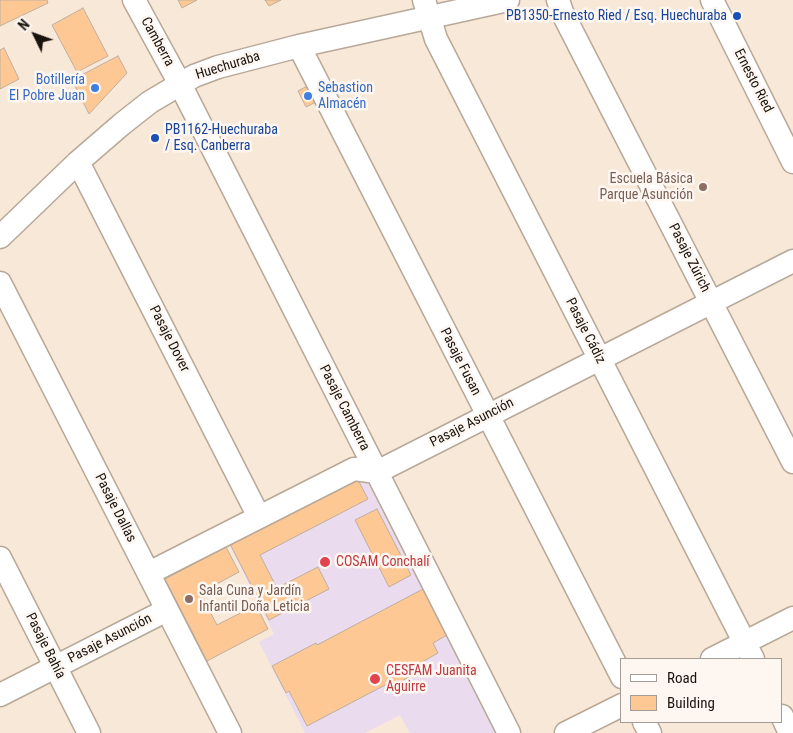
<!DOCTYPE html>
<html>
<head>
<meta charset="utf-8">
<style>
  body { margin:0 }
  #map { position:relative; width:793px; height:733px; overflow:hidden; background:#f8e8d8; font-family:"Roboto Condensed",sans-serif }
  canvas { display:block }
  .legend { position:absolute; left:620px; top:658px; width:162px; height:65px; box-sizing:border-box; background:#fef7f1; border:1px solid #a29c96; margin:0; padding:6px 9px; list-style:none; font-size:15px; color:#19130e }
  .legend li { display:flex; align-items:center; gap:10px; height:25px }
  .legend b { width:25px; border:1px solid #a29c96 }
  .north { position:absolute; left:10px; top:10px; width:50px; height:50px; -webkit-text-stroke:4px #fef7f1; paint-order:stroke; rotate:312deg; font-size:14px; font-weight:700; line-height:20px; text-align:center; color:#19130e }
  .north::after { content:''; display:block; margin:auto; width:18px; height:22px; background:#19130e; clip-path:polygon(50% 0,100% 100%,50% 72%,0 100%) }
</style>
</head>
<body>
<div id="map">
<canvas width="793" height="733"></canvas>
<ul class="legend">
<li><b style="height:6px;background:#fff"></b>Road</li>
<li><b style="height:14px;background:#fdc894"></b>Building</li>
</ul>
<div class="north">N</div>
</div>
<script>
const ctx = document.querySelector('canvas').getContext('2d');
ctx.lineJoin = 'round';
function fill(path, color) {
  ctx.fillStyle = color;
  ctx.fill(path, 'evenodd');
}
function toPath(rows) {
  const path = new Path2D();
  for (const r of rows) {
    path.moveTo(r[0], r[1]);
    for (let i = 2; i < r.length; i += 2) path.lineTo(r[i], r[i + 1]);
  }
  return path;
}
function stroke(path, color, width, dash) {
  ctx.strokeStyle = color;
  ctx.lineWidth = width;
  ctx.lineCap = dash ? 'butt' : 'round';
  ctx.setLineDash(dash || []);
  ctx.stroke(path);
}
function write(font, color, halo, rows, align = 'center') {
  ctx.font = font + ' "Roboto Condensed",sans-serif';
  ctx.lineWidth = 5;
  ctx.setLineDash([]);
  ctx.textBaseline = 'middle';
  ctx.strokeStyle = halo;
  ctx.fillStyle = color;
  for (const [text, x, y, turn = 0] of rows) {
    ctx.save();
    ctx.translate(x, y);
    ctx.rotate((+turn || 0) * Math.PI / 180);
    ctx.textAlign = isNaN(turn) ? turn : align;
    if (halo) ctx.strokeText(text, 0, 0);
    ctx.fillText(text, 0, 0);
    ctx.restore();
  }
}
const medical = toPath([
  [355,475,368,479,499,733,410,733,400,715,365,733,305,733,259,642,274,634,228,542]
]);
const building = toPath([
  [0,0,47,0,48,3,0,26,0,0],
  [178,0,197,0,182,8,178,0],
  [265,0,281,0,269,6,265,0],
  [83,8,108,56,77,72,52,25,83,8],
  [4,48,19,79,0,89,0,50,4,48],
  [118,56,127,73,89,114,72,80,118,56],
  [309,85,318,101,306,107,298,91,309,85],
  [357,478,368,499,260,555,277,588,318,567,329,589,269,620,230,544,357,478],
  [377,509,411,575,389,587,355,520,377,509],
  [226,547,239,572,200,593,217,625,256,605,268,629,207,661,165,579,226,547],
  [423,589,447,635,433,643,438,653,415,666,419,672,390,687,389,683,307,726,289,691,286,693,272,666,316,643,317,645,423,589]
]);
const minor = toPath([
  [134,0,180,84,509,733],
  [424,0,436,39,753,659],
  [558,0,562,12,793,462],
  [712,0,793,162],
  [299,46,622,677],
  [78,162,259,517],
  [0,237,78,162,122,124,150,102,194,76,218,67,299,46,508,0],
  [0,283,230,733],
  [0,558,89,733],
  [149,573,354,469,377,472,793,261],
  [712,659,793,618],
  [0,695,167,610],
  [782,716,790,733],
  [644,722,650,733],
  [566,733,622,705]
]);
const markers = [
  [737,16,5,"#1a4fb4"],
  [95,88,5,"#3f7fe0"],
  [308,96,5,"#3f7fe0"],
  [155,138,5,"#1a4fb4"],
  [703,187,5,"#8d6e63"],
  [325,562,6,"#e0444e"],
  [189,599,5,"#8d6e63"],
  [375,679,6,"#e0444e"]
];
const transitNames = [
  ["PB1350-Ernesto Ried / Esq. Huechuraba",727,16],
  ["PB1162-Huechuraba",165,130,"left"],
  ["/ Esq. Canberra",165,146,"left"]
];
const streetNames = [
  ["Camberra",157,42,61],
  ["Huechuraba",228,66,-17],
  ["Ernesto Ried",753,81,63],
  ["Pasaje Zúrich",689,258,63],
  ["Pasaje Cádiz",585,331,63],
  ["Pasaje Dover",169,339,63],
  ["Pasaje Fusan",460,362,63],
  ["Pasaje Camberra",344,408,63],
  ["Pasaje Asunción",472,423,-27],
  ["Pasaje Dallas",115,508,63],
  ["Pasaje Asunción",110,639,-27],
  ["Pasaje Bahía",45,646,63]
];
const shopNames = [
  ["Botillería",85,80],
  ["El Pobre Juan",85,96],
  ["Sebastion",318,88,"left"],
  ["Almacén",318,104,"left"]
];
const educationNames = [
  ["Escuela Básica",693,179],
  ["Parque Asunción",693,195],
  ["Sala Cuna y Jardín",199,591,"left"],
  ["Infantil Doña Leticia",199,607,"left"]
];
const healthNames = [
  ["COSAM Conchalí",336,562],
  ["CESFAM Juanita",386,671],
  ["Aguirre",386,687]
];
fill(medical, '#eadbee');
fill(building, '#fdc894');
stroke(building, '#bfafa0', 1);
stroke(minor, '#b7a898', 25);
stroke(minor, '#fff', 22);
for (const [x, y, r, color] of markers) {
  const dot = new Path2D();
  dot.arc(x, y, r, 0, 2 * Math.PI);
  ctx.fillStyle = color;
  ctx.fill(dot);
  stroke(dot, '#fef7f1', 2);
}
write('14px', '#164399', '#fef7f1', transitNames, 'right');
write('14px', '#19130e', '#fef7f1', streetNames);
write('14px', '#366cbe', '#fef7f1', shopNames, 'right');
write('14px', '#785e54', '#fef7f1', educationNames, 'right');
write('14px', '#be3a42', '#fef7f1', healthNames, 'left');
</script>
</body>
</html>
